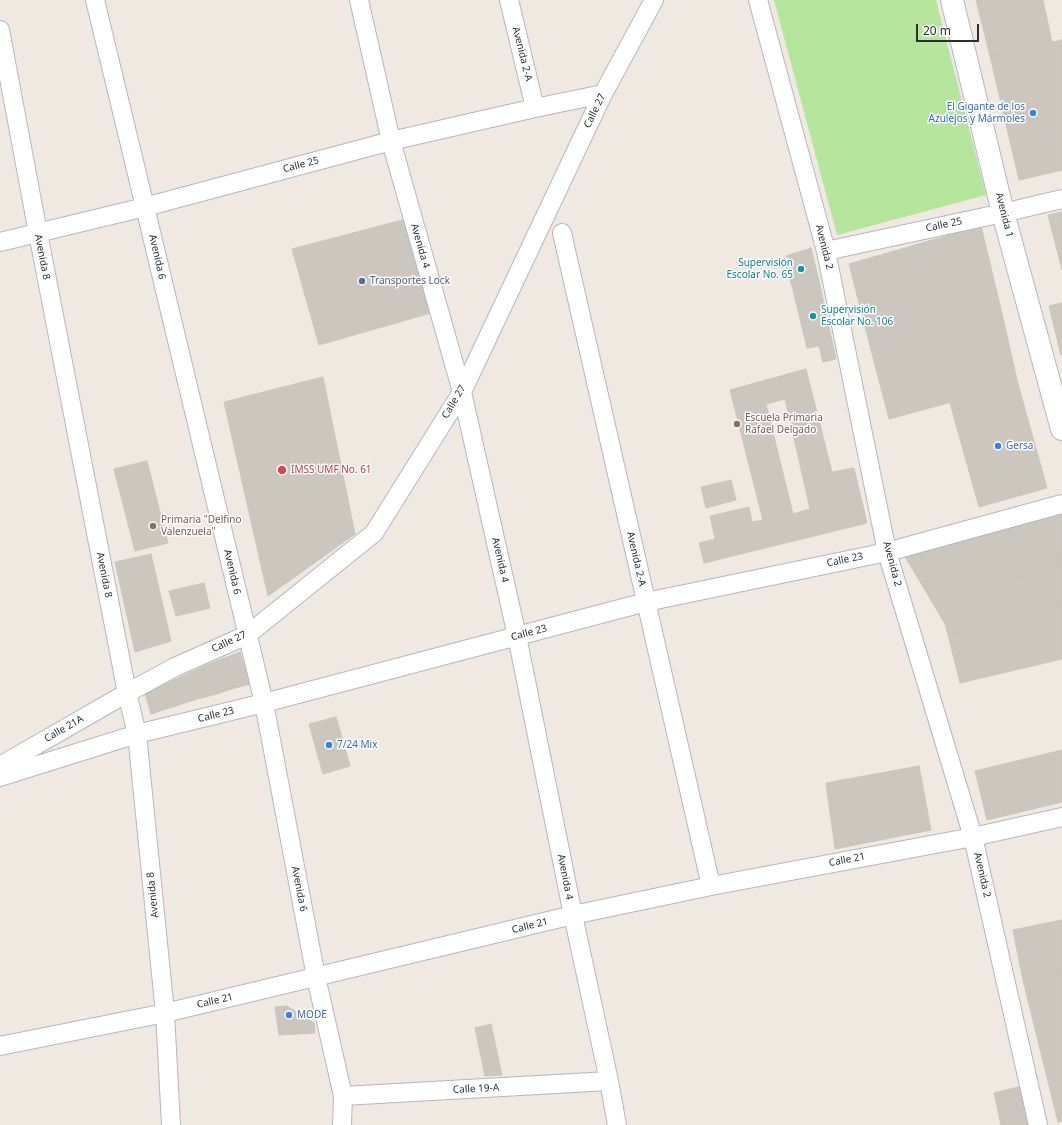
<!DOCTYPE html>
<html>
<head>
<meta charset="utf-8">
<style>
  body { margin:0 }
  #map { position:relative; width:1062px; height:1125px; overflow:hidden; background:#efe9e1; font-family:"Noto Sans",sans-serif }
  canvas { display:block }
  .scale { position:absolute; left:916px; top:24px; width:63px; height:18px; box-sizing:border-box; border:2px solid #2e2e2e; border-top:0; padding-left:5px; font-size:12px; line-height:14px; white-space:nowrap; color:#2e2e2e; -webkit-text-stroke:3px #fff; paint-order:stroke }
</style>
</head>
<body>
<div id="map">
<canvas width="1062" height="1125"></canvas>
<div class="scale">20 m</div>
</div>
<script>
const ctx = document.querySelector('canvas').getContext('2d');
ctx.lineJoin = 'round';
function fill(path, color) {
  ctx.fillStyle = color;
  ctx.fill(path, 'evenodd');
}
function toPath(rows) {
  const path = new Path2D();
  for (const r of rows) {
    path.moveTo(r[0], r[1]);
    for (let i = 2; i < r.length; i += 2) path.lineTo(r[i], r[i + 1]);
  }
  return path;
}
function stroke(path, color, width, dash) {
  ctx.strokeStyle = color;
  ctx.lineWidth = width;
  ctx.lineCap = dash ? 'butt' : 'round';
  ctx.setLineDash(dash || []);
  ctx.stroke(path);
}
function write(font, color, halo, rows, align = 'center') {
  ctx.font = font + ' "Noto Sans",sans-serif';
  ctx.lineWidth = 3;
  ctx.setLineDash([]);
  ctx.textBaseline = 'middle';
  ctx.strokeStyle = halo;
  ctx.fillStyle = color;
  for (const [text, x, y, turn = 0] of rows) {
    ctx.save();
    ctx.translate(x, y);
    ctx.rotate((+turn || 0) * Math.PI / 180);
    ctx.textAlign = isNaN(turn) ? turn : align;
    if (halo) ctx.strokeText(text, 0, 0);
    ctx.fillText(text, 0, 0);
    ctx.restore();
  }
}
const green = toPath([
  [774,0,936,0,986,195,837,235]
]);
const building = toPath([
  [976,0,1043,0,1052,42,990,56,976,0],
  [1062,40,1062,170,1019,180,990,56,1062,40],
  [1062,212,1062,270,1048,215,1062,212],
  [406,219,431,313,319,345,292,249,406,219],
  [981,226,1000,305,869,342,849,264,981,226],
  [811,248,819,281,792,286,783,257,811,248],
  [819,281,836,359,823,362,819,346,807,348,792,286,819,281],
  [1062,303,1062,354,1061,355,1049,306,1062,303],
  [1000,305,1018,384,889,419,869,342,1000,305],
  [806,369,832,472,854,468,867,523,704,563,699,543,715,539,710,516,749,507,752,522,763,520,730,390,806,369],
  [785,399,810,509,793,514,766,404,785,399],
  [323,377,355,534,268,596,224,402,323,377],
  [1018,384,1047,488,979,507,950,403,1018,384],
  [147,461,168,543,135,551,114,469,147,461],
  [731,480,736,500,706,508,701,487,731,480],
  [1062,514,1062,566,1060,567,1047,518,1062,514],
  [1047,518,1060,567,1013,579,1001,529,1047,518],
  [1001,529,1011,568,925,590,904,555,1001,529],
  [151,554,171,641,135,652,115,562,151,554],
  [1062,566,1062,607,1023,617,1013,579,1062,566],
  [1011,568,1021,606,945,624,925,590,1011,568],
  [204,583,210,608,176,616,169,591,204,583],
  [1021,606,1023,617,948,635,945,624,1021,606],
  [1062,607,1062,659,960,683,948,635,1062,607],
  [240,652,250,684,228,690,219,660,240,652],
  [219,660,228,690,217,694,206,665,219,660],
  [206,665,217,694,197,699,189,673,206,665],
  [189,673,197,699,151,714,145,693,189,673],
  [336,717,350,766,323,774,309,724,336,717],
  [1062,750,1062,802,987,820,975,771,1062,750],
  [919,766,931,830,835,849,826,783,919,766],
  [1062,920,1062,969,1022,976,1013,930,1062,920],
  [1062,969,1062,1121,1058,1122,1022,976,1062,969],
  [287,1006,314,1023,315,1033,279,1035,275,1007,287,1006],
  [491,1024,502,1075,485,1076,475,1028,491,1024],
  [1022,1086,1031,1125,1001,1125,994,1093,1022,1086]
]);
const street = toPath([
  [95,0,145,207,264,703,316,977,343,1096,342,1125],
  [359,0,391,141,462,392,517,636,573,915,609,1081,617,1125],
  [509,0,535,108],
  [758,0,826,251,887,552,973,837,1038,1125],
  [0,30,38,233,127,693,137,734,165,1013,171,1125],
  [562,233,711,886],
  [0,242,145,207,391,141,535,108,603,94],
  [826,251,1003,213,1062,199],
  [0,766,127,693,175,667,247,635,374,533,462,392,603,94,654,0],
  [0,777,137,734,264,703,646,602,887,552,1062,504],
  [0,1046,165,1013,573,915,711,886,973,837,1062,817],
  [343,1096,609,1081]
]);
const secondary = toPath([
  [952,0,1003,213,1062,429]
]);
const markers = [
  [1033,113,4,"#3f7fe0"],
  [801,269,4,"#0f9aa8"],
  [362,281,4,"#5c6f8a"],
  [813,316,4,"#0f9aa8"],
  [737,424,4,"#8d6e63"],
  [998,446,4,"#3f7fe0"],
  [282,470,5,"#e0444e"],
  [153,526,4,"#8d6e63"],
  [329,745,4,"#3f7fe0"],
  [289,1015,4,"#3f7fe0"]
];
const streetNames = [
  ["Avenida 2-A",522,54,76],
  ["Calle 27",595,111,-64],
  ["Calle 25",301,165,-15],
  ["Avenida 1",1004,215,76],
  ["Calle 25",944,225,-12],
  ["Avenida 4",420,246,74],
  ["Avenida 2",824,247,76],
  ["Avenida 8",42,257,79],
  ["Avenida 6",157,257,77],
  ["Calle 27",454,402,-59],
  ["Avenida 2-A",636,559,77],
  ["Avenida 4",500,560,77],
  ["Calle 23",845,560,-12],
  ["Avenida 2",892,564,75],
  ["Avenida 6",232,572,77],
  ["Avenida 8",104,575,79],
  ["Calle 23",529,633,-15],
  ["Calle 27",229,642,-25],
  ["Calle 23",216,715,-14],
  ["Calle 21A",64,729,-30],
  ["Calle 21",847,860,-11],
  ["Avenida 2",982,875,77],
  ["Avenida 4",565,877,79],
  ["Avenida 6",299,889,79],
  ["Avenida 8",153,895,-96],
  ["Calle 21",530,926,-14],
  ["Calle 21",215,1001,-13],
  ["Calle 19-A",476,1089,-3]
];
const shopNames = [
  ["El Gigante de los",1025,107,"right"],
  ["Azulejos y Mármoles",1025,119,"right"],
  ["Gersa",1006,446],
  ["7/24 Mix",337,745],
  ["MODE",297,1015]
];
const cultureNames = [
  ["Supervisión",793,263],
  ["Escolar No. 65",793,275],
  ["Supervisión",821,310,"left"],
  ["Escolar No. 106",821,322,"left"]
];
const serviceNames = [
  ["Transportes Lock",370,281]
];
const educationNames = [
  ["Escuela Primaria",745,418],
  ["Rafael Delgado",745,430],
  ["Primaria \"Delfino",161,520],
  ["Valenzuela\"",161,532]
];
const healthNames = [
  ["IMSS UMF No. 61",291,470]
];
fill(green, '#b6e59e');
fill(building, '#cbc7bf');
stroke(building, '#cbc5ba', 1);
stroke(street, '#b4b7c1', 20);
stroke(secondary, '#b4b7c1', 24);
stroke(street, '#fff', 18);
stroke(secondary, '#fff', 22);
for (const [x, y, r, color] of markers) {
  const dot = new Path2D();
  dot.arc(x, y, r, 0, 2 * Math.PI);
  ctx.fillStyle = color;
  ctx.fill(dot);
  stroke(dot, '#fff', 1.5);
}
write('10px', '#2e2e2e', '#fff', streetNames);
write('10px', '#366cbe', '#fff', shopNames, 'left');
write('10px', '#0d838f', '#fff', cultureNames, 'right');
write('10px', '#4e5e75', '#fff', serviceNames, 'left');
write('10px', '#785e54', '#fff', educationNames, 'left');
write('10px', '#be3a42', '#fff', healthNames, 'left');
</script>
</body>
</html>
